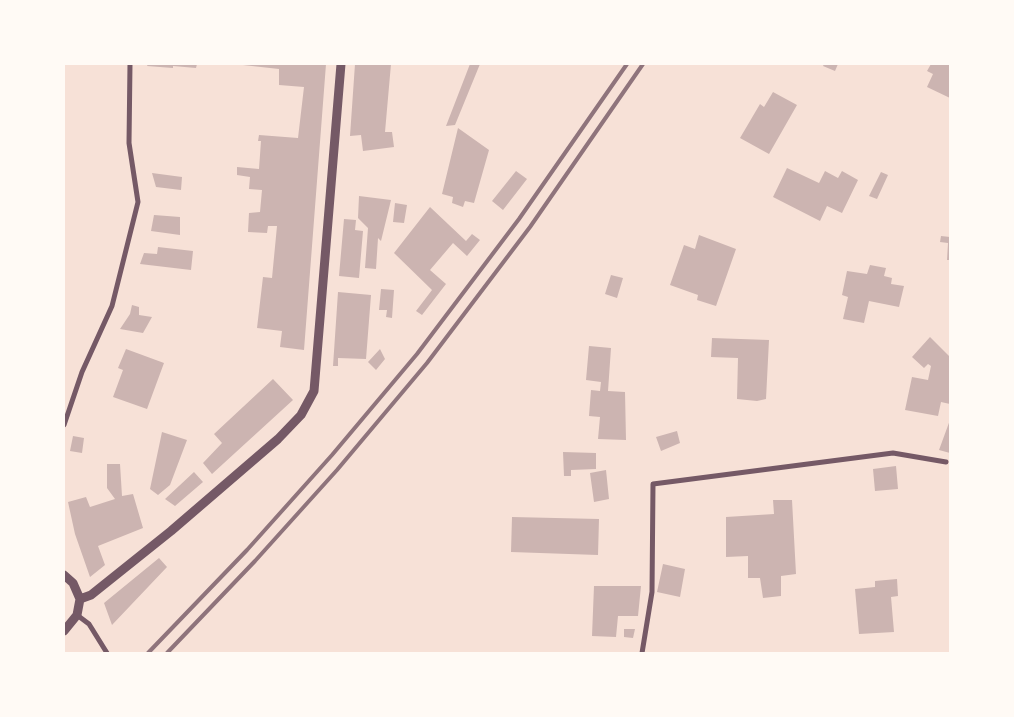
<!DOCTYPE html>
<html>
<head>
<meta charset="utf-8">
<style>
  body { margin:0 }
  #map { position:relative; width:1014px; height:717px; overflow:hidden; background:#f7e1d7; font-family:"Nunito Sans",sans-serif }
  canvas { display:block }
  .frame { position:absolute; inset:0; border:65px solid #fffaf5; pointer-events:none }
</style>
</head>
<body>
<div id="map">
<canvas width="1014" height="717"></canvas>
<div class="frame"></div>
</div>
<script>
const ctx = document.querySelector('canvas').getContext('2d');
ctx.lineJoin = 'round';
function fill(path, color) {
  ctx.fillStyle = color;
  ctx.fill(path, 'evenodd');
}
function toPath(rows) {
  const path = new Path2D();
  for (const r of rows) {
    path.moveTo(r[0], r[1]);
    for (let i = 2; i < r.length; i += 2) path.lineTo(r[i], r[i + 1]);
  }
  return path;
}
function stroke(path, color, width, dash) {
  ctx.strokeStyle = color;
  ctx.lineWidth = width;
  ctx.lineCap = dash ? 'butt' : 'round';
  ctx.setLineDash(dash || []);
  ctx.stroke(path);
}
const building = toPath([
  [148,64,197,64,196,68,173,66,173,68,147,66],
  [234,64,326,64,304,350,280,347,282,331,257,328,263,277,272,278,277,226,268,226,267,233,248,232,249,213,260,212,262,190,249,189,250,177,237,175,237,167,259,169,261,141,258,141,259,135,298,138,304,87,279,85,279,69],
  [355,64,391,64,385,132,392,132,394,147,363,151,361,135,350,136],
  [470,64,480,64,455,125,446,126],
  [824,64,838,64,835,71,823,66],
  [931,64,950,64,950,98,927,87,933,74,927,71],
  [773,92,797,105,769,154,740,138,760,104,764,107],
  [458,128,489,150,474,203,465,201,463,207,452,203,453,197,442,194],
  [787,168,819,183,825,171,838,178,842,171,858,180,842,213,827,206,820,221,773,197],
  [516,171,527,179,503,210,492,201],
  [881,172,888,175,877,199,869,196],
  [152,173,182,177,181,190,156,187],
  [359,196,391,200,381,241,378,238,376,269,365,268,368,228,358,218],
  [395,203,407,205,404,223,393,222],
  [430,207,466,241,472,234,480,240,467,256,453,243,430,270,446,284,422,315,416,311,432,290,394,253],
  [154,215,180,217,180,235,151,231],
  [344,219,356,220,355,230,363,231,359,278,339,276],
  [699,235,736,249,716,306,697,300,698,295,670,285,684,245,695,249],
  [941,236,950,237,950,260,947,260,948,243,940,242],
  [158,247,193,251,191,270,140,264,144,253,157,254],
  [870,265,886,268,884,276,892,278,891,284,904,286,899,307,869,301,864,323,843,319,848,297,842,295,847,271,867,274],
  [611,275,623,278,617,298,605,294],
  [381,289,394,290,392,318,386,317,387,310,379,310],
  [338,292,371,295,366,359,338,358,338,366,333,366],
  [132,305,139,307,139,315,152,317,143,333,120,329,130,314],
  [930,337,950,357,950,404,941,402,938,416,905,410,912,377,928,380,931,366,928,364,924,368,912,357],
  [712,338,769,340,766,399,757,401,737,399,738,358,711,357],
  [589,346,611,348,608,391,625,392,626,440,598,439,600,417,589,416,591,390,600,391,601,382,586,380],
  [126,349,164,363,147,409,113,397,123,370,118,368],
  [380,349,385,359,376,370,368,362],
  [273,379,293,400,212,474,203,463,222,443,214,434],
  [950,420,950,453,939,450],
  [677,431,680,443,661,451,656,437],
  [162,432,187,440,170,485,158,495,150,489],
  [73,436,84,438,82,453,70,451],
  [563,452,596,453,596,469,571,470,571,476,564,476],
  [107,464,120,464,122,496,133,494,143,528,98,546,105,565,90,577,75,534,68,502,86,497,90,507,115,499,107,488],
  [896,466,898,489,875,491,873,469],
  [606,470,609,499,594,502,590,473],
  [194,472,203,482,175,506,165,499],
  [773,500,792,500,796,574,781,576,781,596,763,598,760,578,748,578,748,556,726,557,726,517,774,514],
  [512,517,599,519,598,555,511,552],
  [159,558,167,567,112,625,104,603],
  [663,564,685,569,680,597,657,592],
  [897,579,898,596,891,597,894,632,859,634,855,589,875,587,875,581],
  [594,586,641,586,638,616,618,616,616,637,592,636],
  [624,629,635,629,633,638,624,637]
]);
const minor = toPath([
  [64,425,82,372,112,306,138,202,129,143,130,64],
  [77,615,89,624,107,653],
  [642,653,652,592,653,484,893,453,946,462]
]);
const tertiary = toPath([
  [64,575,73,583,80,599,77,615,64,631],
  [80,599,91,595,171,531,278,439,301,415,314,391,341,64]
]);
const rail = toPath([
  [148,653,247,550,332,455,417,354,519,219,627,64],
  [167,653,255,561,337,470,427,363,530,227,643,64]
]);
fill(building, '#ccb4b1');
stroke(minor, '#755966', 5);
stroke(tertiary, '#755966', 9);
stroke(rail, '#8f747c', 4);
</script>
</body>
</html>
